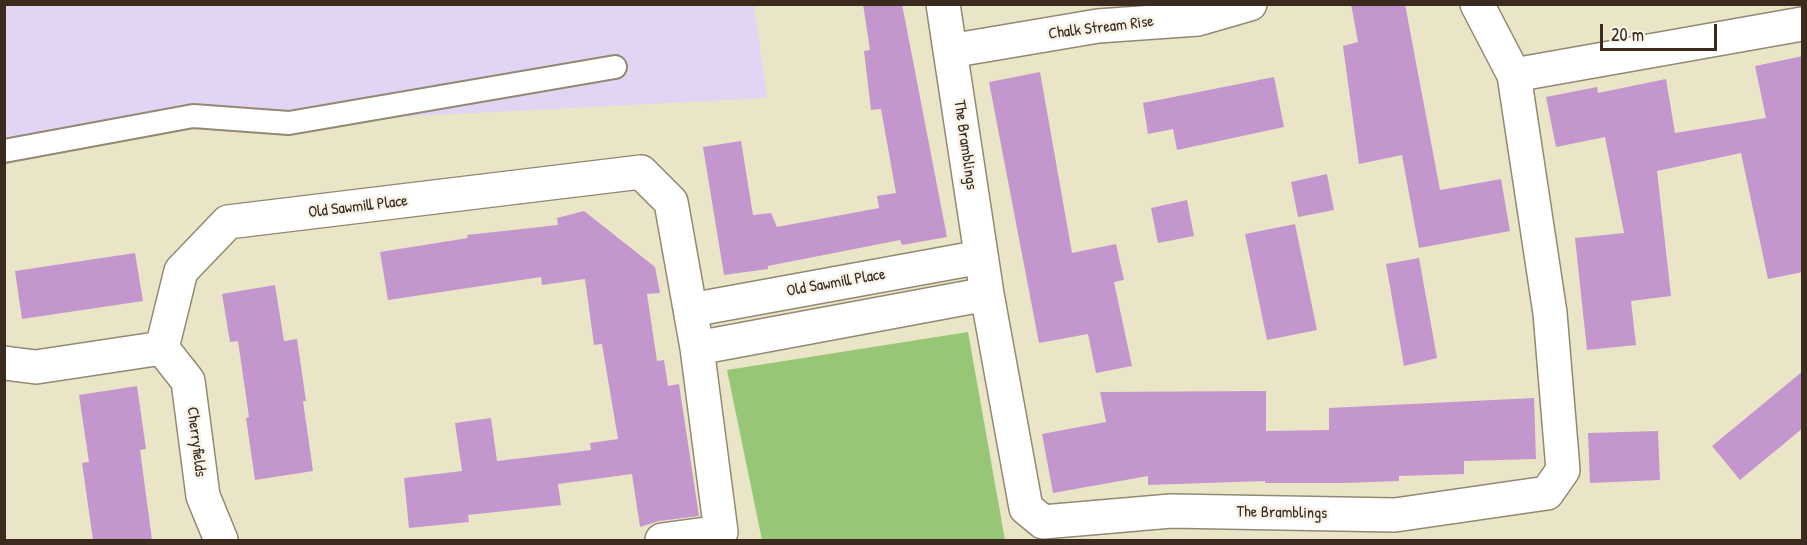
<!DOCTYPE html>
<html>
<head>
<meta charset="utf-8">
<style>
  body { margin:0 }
  #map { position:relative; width:1807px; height:545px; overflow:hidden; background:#ebe5c8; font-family:"Patrick Hand",sans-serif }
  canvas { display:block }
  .frame { position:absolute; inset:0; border:6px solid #3b2a1e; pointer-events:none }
  .scale { position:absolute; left:1600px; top:24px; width:117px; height:27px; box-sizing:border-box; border:3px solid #3b2a1e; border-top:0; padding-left:8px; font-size:18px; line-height:21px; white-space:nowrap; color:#3b2a1e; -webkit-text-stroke:4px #f7f3e8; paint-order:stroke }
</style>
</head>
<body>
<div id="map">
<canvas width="1807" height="545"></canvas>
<div class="frame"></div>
<div class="scale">20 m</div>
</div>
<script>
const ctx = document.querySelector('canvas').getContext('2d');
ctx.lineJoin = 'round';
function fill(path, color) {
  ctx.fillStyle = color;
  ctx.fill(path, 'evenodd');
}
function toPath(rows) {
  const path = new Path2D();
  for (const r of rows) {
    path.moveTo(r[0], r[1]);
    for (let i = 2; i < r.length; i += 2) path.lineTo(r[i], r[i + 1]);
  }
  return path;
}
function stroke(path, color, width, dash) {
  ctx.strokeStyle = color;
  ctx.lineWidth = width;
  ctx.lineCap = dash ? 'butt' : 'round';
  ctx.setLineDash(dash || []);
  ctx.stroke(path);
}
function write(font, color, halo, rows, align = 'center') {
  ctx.font = font + ' "Patrick Hand",sans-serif';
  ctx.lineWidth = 5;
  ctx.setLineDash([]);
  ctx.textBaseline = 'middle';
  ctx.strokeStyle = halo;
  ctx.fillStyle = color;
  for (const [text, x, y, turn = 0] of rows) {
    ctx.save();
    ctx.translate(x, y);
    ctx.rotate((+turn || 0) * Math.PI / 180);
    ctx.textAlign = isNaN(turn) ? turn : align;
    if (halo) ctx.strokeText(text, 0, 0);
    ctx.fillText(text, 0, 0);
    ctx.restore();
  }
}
const built = toPath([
  [5,5,754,5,767,98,5,137]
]);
const green = toPath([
  [968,332,1005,540,762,540,727,370]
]);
const building = toPath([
  [863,4,902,4,947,237,902,245,900,240,768,266,768,269,724,275,703,147,741,141,753,215,771,213,777,227,879,208,877,196,896,193,881,109,871,110,864,51,870,50],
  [1351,4,1405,4,1440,190,1501,179,1510,231,1419,248,1402,155,1359,164,1343,46,1358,42],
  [1803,56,1803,272,1768,279,1741,153,1657,171,1671,296,1631,301,1636,345,1587,350,1575,238,1624,233,1605,137,1556,147,1546,97,1597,87,1598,93,1666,79,1675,133,1766,118,1755,66],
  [1040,72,1072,253,1116,244,1124,280,1114,282,1132,366,1096,373,1088,334,1039,343,989,82],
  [1274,77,1284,127,1177,150,1173,129,1148,134,1143,103],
  [1327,174,1334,210,1298,217,1291,182],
  [1187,200,1194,236,1158,243,1151,208],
  [584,211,655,267,660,293,647,294,657,361,664,360,668,386,679,384,699,516,659,521,640,527,632,474,558,484,561,505,468,515,469,522,409,528,404,478,462,471,455,423,491,418,497,461,591,450,590,443,618,439,602,344,594,345,585,279,542,285,541,277,388,300,380,252,468,238,467,235,558,225,557,218],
  [1295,224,1317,330,1267,340,1245,234],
  [135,253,143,301,22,319,15,271],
  [1419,258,1437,358,1404,366,1386,264],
  [275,285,284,341,297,339,306,401,303,401,313,471,255,480,246,418,249,417,238,341,230,342,222,294],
  [1803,371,1803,428,1740,480,1712,446],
  [137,386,146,449,140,450,152,540,93,540,82,463,89,462,79,395],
  [1266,391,1266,431,1329,430,1329,408,1534,398,1536,459,1464,461,1464,474,1399,476,1399,481,1345,483,1265,483,1265,481,1148,485,1148,476,1053,493,1042,434,1106,422,1100,392],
  [1658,431,1660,480,1590,483,1588,433]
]);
const service = toPath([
  [4,151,193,116,289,123,615,67]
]);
const minor = toPath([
  [943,4,987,294,1026,508,1043,522,1171,511,1395,515,1547,493,1563,470,1550,313,1514,75,1477,4],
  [950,51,1098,26,1198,19,1250,4],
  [1514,75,1802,24],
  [691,310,981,257],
  [162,348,188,381,203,496,221,540],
  [4,363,36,367,162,348,181,271,228,222,641,172,671,202,697,348,987,294],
  [662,540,721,532,697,348]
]);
const streetNames = [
  ["Chalk Stream Rise",1101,28,-7],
  ["The Bramblings",965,145,82],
  ["Old Sawmill Place",358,207,-7],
  ["Old Sawmill Place",836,283,-10],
  ["Cherryfields",196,442,83],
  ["The Bramblings",1282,513,1]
];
fill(built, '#e2d4f3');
fill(green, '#96c676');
fill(building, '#c397cd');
stroke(service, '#938873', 26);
stroke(minor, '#938873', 36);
stroke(service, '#fff', 22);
stroke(minor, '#fff', 33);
write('16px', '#3b2a1e', '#f7f3e8', streetNames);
</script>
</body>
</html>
